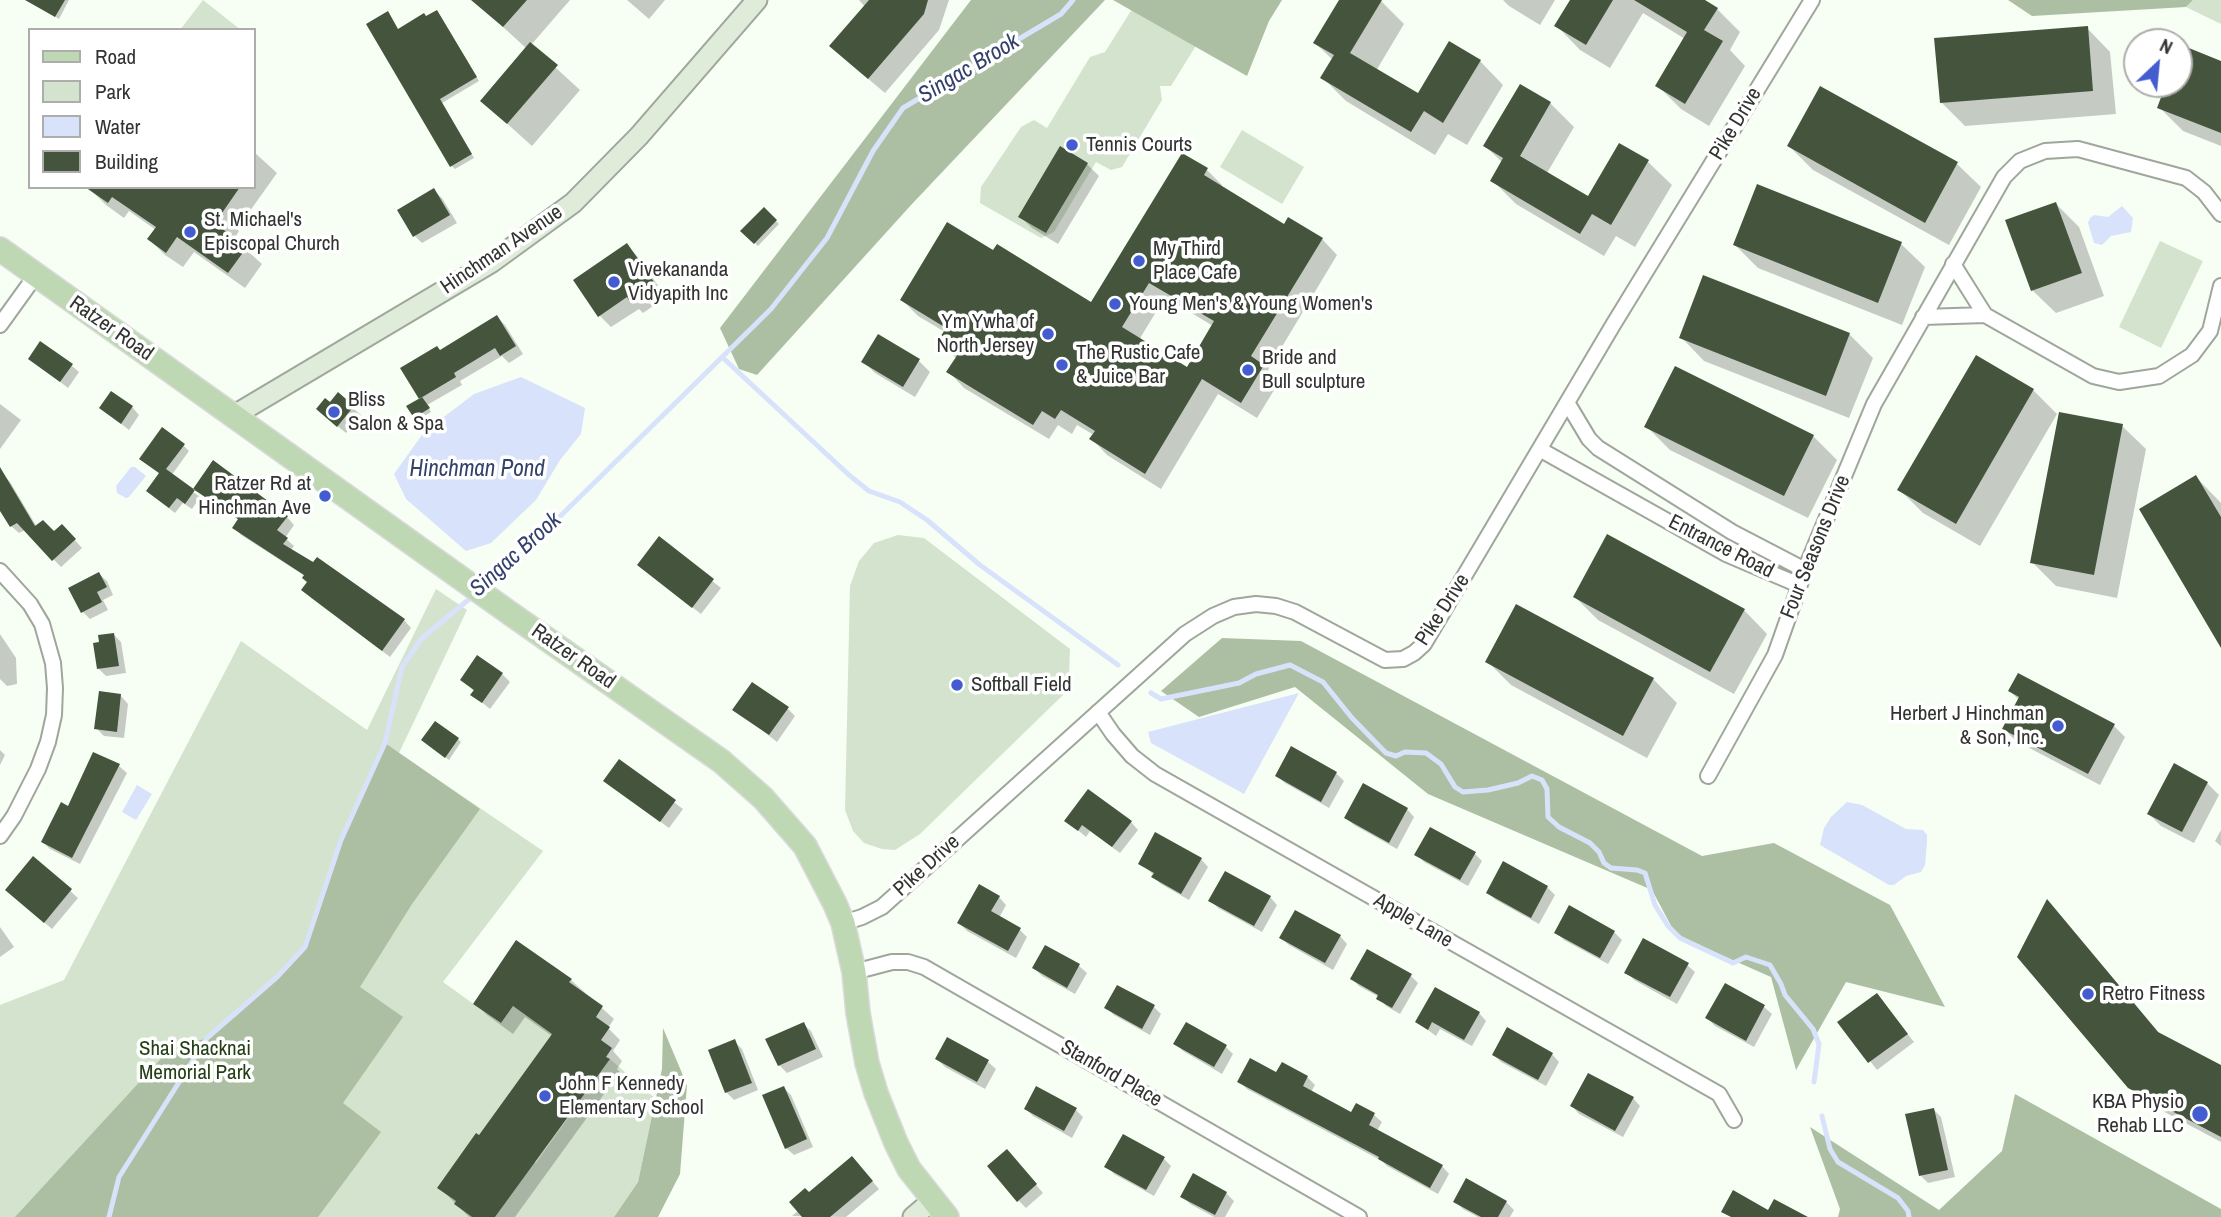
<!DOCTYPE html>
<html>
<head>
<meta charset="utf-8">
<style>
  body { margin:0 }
  #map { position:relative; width:2221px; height:1217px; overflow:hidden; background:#f7fef4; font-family:"Archivo Narrow",sans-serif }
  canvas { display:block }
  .legend { position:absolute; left:28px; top:28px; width:228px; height:161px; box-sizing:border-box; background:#fff; border:2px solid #adaeac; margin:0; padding:9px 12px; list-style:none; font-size:21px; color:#313430 }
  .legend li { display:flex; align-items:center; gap:14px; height:35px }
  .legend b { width:35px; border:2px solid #adaeac }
  .north { position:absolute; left:2123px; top:28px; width:70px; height:70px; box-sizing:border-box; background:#fff; border:2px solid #adaeac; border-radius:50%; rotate:26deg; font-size:19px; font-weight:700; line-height:28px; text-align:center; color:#313430 }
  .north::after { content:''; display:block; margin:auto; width:24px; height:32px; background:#435cd0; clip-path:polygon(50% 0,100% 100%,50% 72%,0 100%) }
</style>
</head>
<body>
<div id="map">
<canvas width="2221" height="1217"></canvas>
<ul class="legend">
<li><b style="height:9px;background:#bfd8b4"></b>Road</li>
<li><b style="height:19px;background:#d4e3cd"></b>Park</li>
<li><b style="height:19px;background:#d9e2fb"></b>Water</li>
<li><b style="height:19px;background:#45553d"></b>Building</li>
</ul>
<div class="north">N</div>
</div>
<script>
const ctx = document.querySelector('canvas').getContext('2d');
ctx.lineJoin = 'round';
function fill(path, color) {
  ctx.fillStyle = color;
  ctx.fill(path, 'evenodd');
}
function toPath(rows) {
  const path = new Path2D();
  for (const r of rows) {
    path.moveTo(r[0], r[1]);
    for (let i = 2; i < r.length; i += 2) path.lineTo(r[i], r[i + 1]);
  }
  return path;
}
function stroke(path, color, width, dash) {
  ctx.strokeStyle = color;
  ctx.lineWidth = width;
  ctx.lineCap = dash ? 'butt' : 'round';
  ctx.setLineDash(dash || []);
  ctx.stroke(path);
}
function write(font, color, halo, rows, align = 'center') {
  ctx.font = font + ' "Archivo Narrow",sans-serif';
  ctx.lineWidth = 7;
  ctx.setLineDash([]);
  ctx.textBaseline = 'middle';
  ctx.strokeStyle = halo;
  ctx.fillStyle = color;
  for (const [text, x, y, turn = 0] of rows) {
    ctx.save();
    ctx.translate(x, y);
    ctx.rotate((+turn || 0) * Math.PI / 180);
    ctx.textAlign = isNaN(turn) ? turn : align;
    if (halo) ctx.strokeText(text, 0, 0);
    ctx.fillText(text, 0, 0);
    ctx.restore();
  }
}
const green = toPath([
  [203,0,241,30,180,30],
  [2193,0,2221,0,2221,24,2186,7],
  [1134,6,1197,44,1171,86,1160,86,1162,100,1122,167,1111,170,1096,162,1054,232,1041,238,980,203,981,187,1021,127,1034,120,1047,128,1090,57,1105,52],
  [1242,130,1304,167,1282,204,1220,167],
  [2160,241,2203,261,2161,348,2119,327],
  [898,535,924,538,1070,649,1069,676,1063,695,920,834,895,850,882,849,864,843,853,831,845,810,850,586,859,561,874,543],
  [436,589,467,610,399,753,543,851,443,982,500,1023,513,1006,552,1034,479,1135,438,1188,456,1201,454,1204,472,1217,0,1217,0,1005,64,980,241,641,367,730],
  [610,1059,656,1099,638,1182,614,1217,495,1217,532,1161,536,1163]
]);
const forest = toPath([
  [971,0,1105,0,912,204,757,375,739,369,720,328],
  [1113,0,1282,0,1269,21,1247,76],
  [2008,0,2193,0,2186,7,2032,16],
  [1222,638,1301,641,1702,856,1774,843,1890,905,1945,1007,1846,982,1796,1070,1771,977,1676,935,1652,890,1428,794,1295,687,1199,717,1161,691],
  [385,743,480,809,412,904,360,987,403,1017,343,1103,381,1132,318,1217,15,1217,169,1050,207,1038,277,977,305,947,341,840],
  [663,1028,687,1085,680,1174,658,1217,614,1217,638,1182,662,1069],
  [2015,1094,2221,1209,2221,1217,1838,1217,1840,1209,1810,1127,1939,1210,2002,1151]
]);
const water = toPath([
  [2122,206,2133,218,2131,232,2111,236,2102,245,2094,243,2088,223,2090,218,2094,215,2108,217],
  [521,377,585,408,581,434,560,460,536,500,491,543,466,551,406,499,394,474,424,432,474,394],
  [131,467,135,467,146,476,129,497,126,498,117,493,116,486],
  [1299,693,1244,794,1151,743,1148,732],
  [137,785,152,794,136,820,122,812],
  [1847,802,1862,805,1906,829,1923,830,1927,835,1927,843,1925,865,1921,872,1906,876,1894,885,1889,885,1820,845,1824,828,1831,817]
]);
const shadow = toPath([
  [29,0,69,0,59,19],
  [482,0,570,0,531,45,580,90,532,146,482,101,527,49,478,4],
  [627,0,665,0,649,19],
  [859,0,949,0,939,30,885,93,847,61,865,7],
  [1341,0,1380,0,1404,24,1376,71,1418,96,1480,61,1503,85,1467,145,1448,134,1435,155,1346,101,1322,77,1333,60,1315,43],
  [1503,0,1555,0,1540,25,1509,6],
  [1572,0,1702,0,1717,9,1740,32,1730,50,1745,66,1709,126,1681,109,1657,85,1685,39,1643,13,1610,68,1580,50,1557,26],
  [440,16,479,81,442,103,474,158,455,169,452,166,399,31,427,18],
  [2087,28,2110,52,2116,114,1965,126,1941,102],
  [2179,56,2221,63,2221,146,2183,131,2159,107,2168,84,2179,84],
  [1521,86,1550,103,1574,127,1547,173,1589,198,1620,145,1648,162,1672,185,1635,247,1616,236,1604,256,1516,204,1492,180,1503,163,1485,146],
  [1821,89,1957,164,1981,187,1949,245,1813,170,1789,146],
  [254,152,277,173,237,229,239,231,234,239,262,264,245,288,194,252,183,267,165,255,149,239,156,230,129,211,124,218,106,205,90,189,254,187],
  [1087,164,1099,176,1058,244,1032,228,1020,216],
  [1207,170,1222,185,1221,188,1284,226,1322,239,1337,255,1268,370,1279,382,1257,418,1218,394,1161,489,1107,455,1092,439,1094,435,1077,425,1072,434,1058,425,1049,439,964,388,949,372,957,359,939,342,945,332,918,316,902,300,994,252,1092,304],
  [1165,297,1213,326,1187,369,1139,340],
  [434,191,442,198,457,223,422,243,415,236],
  [2056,204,2079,227,2104,296,2056,313,2032,290],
  [764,209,779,224,758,246,743,231],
  [1901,244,1925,267,1902,325,1758,268,1735,245],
  [627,245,638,257,666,297,643,313,639,309,611,327,600,316],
  [497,317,505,325,523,354,509,363,502,356,460,381,462,385,427,405,431,412,418,420,415,417,422,399,420,397],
  [1849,334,1873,358,1849,418,1704,361,1681,337],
  [30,359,71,365,79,372,68,388],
  [918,360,930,372,915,397,875,373,863,361],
  [2033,390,2057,414,1980,546,1923,513,1900,490],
  [338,395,361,415,346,433,325,416,330,404],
  [0,404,21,420,0,449],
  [132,407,139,415,129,430,101,408],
  [1646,426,1813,436,1837,460,1808,518,1670,450],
  [2122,426,2146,449,2117,598,2056,586,2032,562],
  [183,445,189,451,171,476,200,497,192,509,183,503,175,513,154,497,160,474,147,464],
  [3,474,10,482,37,527,54,533,62,526,82,548,61,567,25,530,19,533,11,526,0,507,0,476],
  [2196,477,2221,503,2221,644],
  [196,488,287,517,294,525,285,538,294,546,291,550,404,620,411,628,390,657,311,598,304,590,309,583,305,576,241,535,234,527,239,520],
  [659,539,721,588,701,614,647,572],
  [99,574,107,581,113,595,103,600,108,610,90,619,83,612],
  [1575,597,1744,610,1767,634,1734,694,1598,620],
  [1517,606,1653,679,1677,703,1647,758,1511,685,1487,661],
  [0,634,16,658,17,684,7,686,0,679],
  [113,634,121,642,126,673,106,676,99,669],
  [502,674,510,682,490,709,473,695,475,692,462,680],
  [2010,691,2113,725,2125,737,2100,785,2016,741,2004,729,2019,700],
  [121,696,128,704,124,738,104,736,96,728],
  [735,709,788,709,795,716,777,742],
  [458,739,461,742,449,760,426,743],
  [0,750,5,755,0,765],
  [94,754,119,766,127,773,80,864,50,849,43,842,69,809],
  [619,761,683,809,669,828,605,781],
  [1336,773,1344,781,1329,808,1285,783,1277,776],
  [2207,783,2219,795,2194,843,2161,826,2149,814],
  [1407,809,1414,817,1397,849,1354,825,1346,818],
  [1067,821,1131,822,1138,830,1120,853,1090,831,1086,837],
  [2221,830,2221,846,2215,841],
  [1416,854,1475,854,1482,861,1468,886,1424,862],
  [34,859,78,898,52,929,15,897],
  [1201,859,1208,867,1189,900,1161,884,1153,877,1154,875,1140,863],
  [1547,887,1555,895,1539,924,1496,900,1488,893],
  [999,897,1006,905,999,918,1020,930,1027,937,1016,958,967,931,959,923],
  [1270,897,1277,905,1262,932,1218,908,1210,900],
  [2048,902,2161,1035,2221,1067,2221,1142,2142,1100,2129,1087],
  [0,927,14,947,0,957],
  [1556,932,1614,932,1622,940,1608,964,1564,940],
  [1340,936,1347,944,1333,970,1289,945,1281,938],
  [517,942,571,980,614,1019,608,1028,620,1040,613,1051,622,1061,617,1069,620,1072,515,1217,469,1217,440,1188,480,1138,552,1036,525,1017,513,1034,487,1015,475,1003],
  [1046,947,1079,966,1087,973,1075,994,1042,976,1034,968],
  [1687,965,1695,972,1677,1004,1634,980,1627,972],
  [1410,975,1418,983,1400,1014,1386,1006,1379,997,1359,986,1352,979],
  [1725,985,1764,1007,1772,1014,1754,1047,1715,1026,1707,1018],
  [1877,995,1914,1042,1877,1070,1840,1022],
  [1154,1007,1161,1014,1150,1035,1114,1015,1107,1008],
  [1479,1013,1486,1021,1472,1046,1440,1029,1436,1036,1417,1022],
  [803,1024,811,1031,823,1057,787,1073,779,1065],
  [948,1040,988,1062,996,1069,985,1089,945,1067,937,1059],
  [734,1041,742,1049,758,1090,734,1100,726,1092],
  [1175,1044,1226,1047,1233,1054,1222,1074,1183,1051],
  [1552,1054,1559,1062,1546,1086,1501,1062,1494,1055],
  [1283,1064,1307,1077,1315,1085,1311,1092,1351,1115,1357,1105,1374,1115,1382,1122,1377,1131,1442,1166,1449,1174,1438,1194,1387,1166,1382,1161,1247,1089,1239,1081,1277,1075],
  [784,1088,791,1095,813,1147,794,1155,786,1148],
  [1633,1098,1640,1106,1623,1137,1579,1114,1572,1106],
  [1026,1109,1076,1110,1083,1117,1072,1138,1033,1116],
  [1934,1110,1941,1117,1955,1177,1928,1183,1920,1175],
  [1014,1159,1043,1193,1026,1208,1018,1200],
  [1164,1159,1171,1166,1154,1196,1114,1174,1107,1166],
  [859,1166,879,1189,846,1217,792,1216,798,1211,809,1194],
  [1193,1175,1226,1193,1234,1201,1225,1217,1214,1217,1190,1204,1182,1196],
  [1455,1201,1506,1202,1514,1210,1510,1217,1478,1217,1463,1209]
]);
const stream = toPath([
  [722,357,849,475,869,491,900,502,927,520,980,565,1118,665],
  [483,587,532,544,771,309,827,238,873,151,903,108,1061,14,1073,0],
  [1151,693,1161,699,1239,683,1256,674,1290,665,1323,682,1352,718,1386,753,1396,756,1405,752,1426,753,1441,764,1455,787,1463,792,1488,790,1518,783,1532,776,1542,780,1547,789,1548,817,1559,827,1590,843,1599,852,1604,863,1611,868,1637,870,1645,873,1655,905,1668,926,1680,938,1733,963,1746,957,1770,965,1781,984,1785,995,1813,1029,1819,1044,1814,1082],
  [1822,1116,1830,1149,1838,1162,1898,1198,1908,1211,1909,1217],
  [109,1217,119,1177,207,1038,277,977,305,947,341,840,385,743,402,667,422,638,473,596]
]);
const building = toPath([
  [25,0,65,0,55,17],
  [471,0,527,0,503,27],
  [869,0,928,0,924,14,868,79,829,46],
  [1339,0,1382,0,1350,53,1418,93,1449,41,1481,60,1443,123,1424,111,1411,132,1320,78,1334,55,1313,43],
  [1570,0,1613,0,1586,45,1554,26],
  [1634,0,1705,0,1718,8,1704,30,1723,41,1685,104,1655,86,1687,32],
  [437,10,477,77,440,99,472,154,450,167,366,24,388,11,398,29,424,13,426,16],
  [2088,26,2093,91,1940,103,1934,38],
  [530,42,558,65,507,124,480,101],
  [2179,44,2221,61,2221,133,2157,108,2166,84,2179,84],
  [1520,84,1551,102,1520,156,1588,196,1619,143,1649,160,1611,225,1592,214,1580,234,1490,181,1503,158,1483,146],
  [1820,86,1958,162,1925,223,1787,146],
  [1060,146,1088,163,1046,233,1018,217],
  [1182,153,1208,168,1204,175,1284,224,1288,217,1323,238,1251,356,1264,365,1241,403,1202,379,1145,474,1089,439,1095,431,1061,410,1055,419,1042,411,1033,425,946,372,958,354,937,342,946,328,900,300,947,222,993,250,997,244,1091,302],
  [1149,283,1214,321,1187,367,1122,327],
  [1757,184,1902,242,1878,303,1733,245],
  [85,187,240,187,222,213,224,214,217,225,247,247,228,273,177,237,166,253,147,239,156,227,112,197,108,203],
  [434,188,450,215,413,237,397,210],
  [2056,202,2082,273,2031,291,2005,220],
  [764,207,777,220,754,244,740,231],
  [627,243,656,285,630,302,627,297,598,317,573,280],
  [1703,275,1850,333,1826,396,1679,338],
  [497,315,516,346,500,356,495,348,454,373,456,377,419,399,400,368,437,346,440,350],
  [878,334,920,359,903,387,861,362],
  [40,341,73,364,60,382,28,359],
  [1976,355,2034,389,1956,524,1897,490],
  [1675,366,1814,435,1784,496,1644,427],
  [111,391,133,406,121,424,99,408],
  [338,392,354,406,337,427,316,409,325,398,330,402],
  [422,397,430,408,414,418,406,406],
  [2059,412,2123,424,2094,575,2030,563],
  [162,427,185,444,166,469,195,490,185,504,177,498,169,508,146,491,159,473,139,459],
  [213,460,288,516,277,530,288,538,283,544,313,562,317,557,405,619,382,651,301,590,307,582,302,578,304,575,232,528,238,519,193,489],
  [0,467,35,526,43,520,54,531,62,524,76,539,52,561,17,523,10,527,0,511],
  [2196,475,2221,517,2221,648,2139,509],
  [1607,534,1745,609,1710,672,1573,597],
  [659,536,714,579,692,608,637,565],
  [99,572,107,587,97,592,102,602,81,613,68,588],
  [1516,604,1654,678,1623,736,1485,662],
  [114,633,119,666,97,669,93,643,99,642,98,635],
  [477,655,503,673,482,703,470,695,474,690,460,680],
  [2018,673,2115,724,2088,774,2002,729,2019,697,2008,691],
  [752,682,789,707,769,735,732,710],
  [99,691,121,694,117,732,94,729],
  [435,721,459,738,445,758,421,740],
  [1291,746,1337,772,1321,802,1275,776],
  [93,752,120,764,72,858,41,842,61,802,68,806],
  [619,759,676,800,660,822,603,781],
  [2174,763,2208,782,2182,832,2147,814],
  [1363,783,1408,808,1389,843,1344,818],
  [1088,789,1132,821,1112,847,1082,825,1078,831,1064,821],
  [1430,827,1476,852,1460,880,1414,855],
  [1155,832,1202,858,1181,894,1151,877,1154,873,1138,864],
  [33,856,72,889,44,923,5,890],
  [1503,861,1548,886,1531,918,1486,893],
  [1225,871,1271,896,1254,926,1208,901],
  [979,884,1000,896,991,911,1021,928,1008,951,957,923],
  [2047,899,2158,1032,2221,1065,2221,1137,2128,1088,2017,957],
  [1569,905,1615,931,1600,958,1554,933],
  [1295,910,1341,935,1325,963,1279,938],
  [1643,938,1689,963,1670,997,1624,973],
  [516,940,572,979,569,982,603,1006,596,1017,610,1027,601,1040,612,1048,606,1057,610,1059,495,1217,472,1217,454,1204,456,1201,437,1188,476,1133,479,1135,552,1034,513,1006,501,1023,473,1004],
  [1045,945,1080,964,1067,988,1032,968],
  [1367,949,1412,974,1392,1008,1376,999,1378,995,1350,979],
  [1725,983,1765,1005,1746,1041,1705,1018],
  [1117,985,1155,1005,1142,1029,1104,1008],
  [1435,987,1480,1012,1464,1040,1432,1022,1428,1030,1415,1022],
  [1877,993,1908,1034,1868,1063,1837,1022],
  [804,1022,816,1049,778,1066,765,1039],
  [1186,1022,1227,1045,1214,1067,1173,1044],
  [1507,1027,1553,1053,1538,1080,1492,1055],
  [947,1037,989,1060,977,1082,935,1059],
  [735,1039,752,1083,725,1093,708,1050],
  [1250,1058,1276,1072,1282,1062,1308,1076,1303,1086,1351,1112,1356,1103,1375,1113,1369,1125,1443,1165,1430,1188,1378,1159,1379,1157,1237,1082],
  [1588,1073,1634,1097,1615,1131,1570,1106],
  [784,1086,807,1139,785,1149,762,1095],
  [1036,1086,1077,1108,1064,1131,1024,1109],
  [1934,1108,1948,1170,1919,1176,1905,1114],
  [1123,1134,1165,1157,1146,1190,1104,1167],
  [1007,1149,1037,1184,1017,1202,987,1166],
  [852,1156,873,1181,830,1217,802,1217,789,1202,805,1188,809,1192],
  [1193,1173,1227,1192,1215,1215,1180,1197],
  [1466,1178,1507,1201,1498,1217,1481,1217,1453,1202],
  [1733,1190,1768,1210,1774,1199,1808,1217,1731,1217,1721,1212]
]);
const street = toPath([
  [1953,264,1985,315,2093,376,2119,382,2159,376,2192,355,2210,331,2221,286],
  [1923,317,1985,315],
  [0,325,36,275],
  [1568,404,1589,439,1598,448,1732,532,1805,570],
  [1541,450,1726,554,1799,585],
  [0,571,30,604,42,624,53,663,55,688,54,715,48,742,38,769,14,816,0,836],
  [1098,712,1113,734,1132,756,1155,774,1719,1094,1734,1120],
  [1708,776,1775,655,1805,570,1874,404,2004,177,2020,161,2045,151,2078,149,2186,178,2204,192,2221,214],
  [843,923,862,917,882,907,1185,634,1213,616,1234,607,1256,604,1276,606,1295,612,1385,660,1403,659,1414,653,1424,644,1613,325,1812,0],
  [854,972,892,962,908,962,924,967,1359,1217]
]);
const secondary = toPath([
  [233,416,492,262,573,203,639,136,757,0],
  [913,1217,933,1200]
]);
const primary = toPath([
  [0,249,511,614,721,761,763,798,805,846,835,904,843,923,854,972,858,1013,867,1063,876,1093,896,1143,909,1169,947,1217]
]);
const markers = [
  [1072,145,7,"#435cd0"],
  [190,232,7,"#435cd0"],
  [1139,261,7,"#435cd0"],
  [614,282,7,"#435cd0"],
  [1115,304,7,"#435cd0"],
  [1048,334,7,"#435cd0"],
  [1062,365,7,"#435cd0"],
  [1248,370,7,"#435cd0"],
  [334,412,7,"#435cd0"],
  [325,496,7,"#435cd0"],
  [957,685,7,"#435cd0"],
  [2058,726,7,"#435cd0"],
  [2088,994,7,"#435cd0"],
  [545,1096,7,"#435cd0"],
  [2200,1114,9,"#435cd0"]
];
const streetNames = [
  ["Pike Drive",1736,124,-59],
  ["Hinchman Avenue",502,250,-34],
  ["Ratzer Road",111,329,35],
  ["Entrance Road",1721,547,27],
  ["Four Seasons Drive",1816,547,-68],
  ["Pike Drive",1443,610,-57],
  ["Ratzer Road",573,657,35],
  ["Pike Drive",927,866,-42],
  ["Apple Lane",1413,921,30],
  ["Stanford Place",1111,1074,30]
];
const poiNames = [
  ["Tennis Courts",1086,145],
  ["St. Michael's",204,220],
  ["Episcopal Church",204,244],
  ["My Third",1153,249],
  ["Place Cafe",1153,273],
  ["Vivekananda",628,270],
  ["Vidyapith Inc",628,294],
  ["Young Men's & Young Women's",1129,304],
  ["Ym Ywha of",1034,322,"right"],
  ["North Jersey",1034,346,"right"],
  ["The Rustic Cafe",1076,353],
  ["& Juice Bar",1076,377],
  ["Bride and",1262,358],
  ["Bull sculpture",1262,382],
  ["Bliss",348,400],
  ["Salon & Spa",348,424],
  ["Ratzer Rd at",311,484,"right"],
  ["Hinchman Ave",311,508,"right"],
  ["Softball Field",971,685],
  ["Herbert J Hinchman",2044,714,"right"],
  ["& Son, Inc.",2044,738,"right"],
  ["Retro Fitness",2102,994],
  ["John F Kennedy",559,1084],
  ["Elementary School",559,1108],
  ["KBA Physio",2184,1102,"right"],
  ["Rehab LLC",2184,1126,"right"]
];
const parkNames = [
  ["Shai Shacknai",195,1049],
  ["Memorial Park",195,1073]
];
const waterNames = [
  ["Singac Brook",969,69,-31],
  ["Hinchman Pond",477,470],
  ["Singac Brook",516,555,-42]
];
fill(green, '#d4e3cd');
fill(forest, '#acbfa3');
fill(water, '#d9e2fb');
fill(shadow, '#0003');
stroke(stream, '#d9e2fb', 5);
fill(building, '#45553d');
stroke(street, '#9fa69c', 18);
stroke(secondary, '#9fa69c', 23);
stroke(primary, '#dadada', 26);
stroke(street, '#fff', 14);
stroke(secondary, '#dfecda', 19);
stroke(primary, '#bfd8b4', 23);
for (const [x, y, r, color] of markers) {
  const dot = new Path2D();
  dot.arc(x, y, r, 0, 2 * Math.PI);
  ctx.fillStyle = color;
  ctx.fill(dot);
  stroke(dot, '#fff', 2.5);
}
write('21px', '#313430', '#fff', streetNames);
write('21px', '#313430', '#fff', poiNames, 'left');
write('21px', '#243f15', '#fff', parkNames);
write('italic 23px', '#34416b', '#fff', waterNames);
</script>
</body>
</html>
